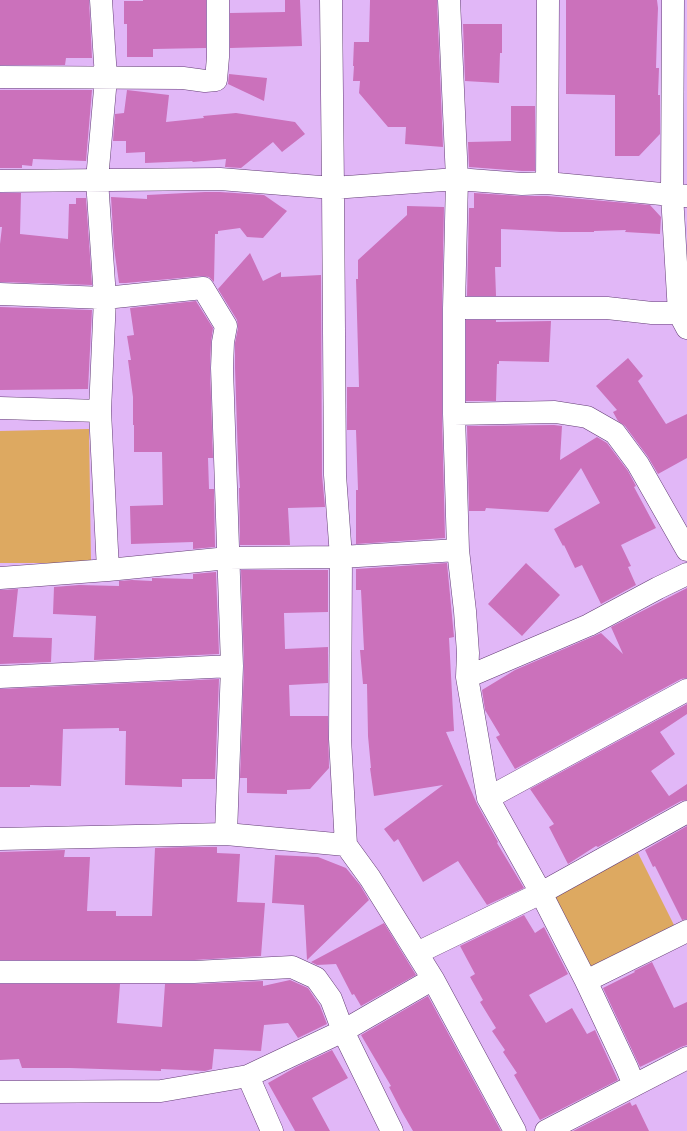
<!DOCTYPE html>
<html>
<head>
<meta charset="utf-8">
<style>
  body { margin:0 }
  canvas { display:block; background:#e1b7f7 }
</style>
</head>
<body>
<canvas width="687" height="1131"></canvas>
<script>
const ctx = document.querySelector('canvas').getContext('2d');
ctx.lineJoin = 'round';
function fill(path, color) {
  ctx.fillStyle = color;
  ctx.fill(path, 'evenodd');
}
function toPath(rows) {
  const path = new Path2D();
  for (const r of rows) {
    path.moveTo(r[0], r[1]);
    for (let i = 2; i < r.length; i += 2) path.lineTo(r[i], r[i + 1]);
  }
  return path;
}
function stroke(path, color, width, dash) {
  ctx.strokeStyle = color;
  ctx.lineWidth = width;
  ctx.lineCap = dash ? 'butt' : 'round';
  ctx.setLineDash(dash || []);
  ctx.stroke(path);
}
const green = toPath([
  [89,429,91,563,0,563,0,431],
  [638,853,674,925,590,967,554,895]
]);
const building = toPath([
  [0,0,89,0,92,58,66,58,65,65,0,65],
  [143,0,206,0,206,48,153,49,153,57,127,57,127,24,124,24,124,1,143,1],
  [285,0,300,0,302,46,230,48,230,13,285,12],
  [370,0,437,0,443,147,405,144,406,127,388,127,359,93,360,81,353,81,354,66,353,66,354,42,369,42],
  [566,0,657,0,658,8,657,34,656,68,659,68,658,95,660,95,660,134,639,156,615,156,615,95,566,94],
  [463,24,502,24,502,53,500,53,499,83,465,81],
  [229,74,267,78,264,101,228,84],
  [0,90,92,90,86,161,33,159,32,166,22,165,22,168,0,168],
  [127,90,169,95,166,122,204,118,203,116,236,113,295,122,305,134,282,152,273,142,241,168,225,167,226,159,193,162,192,161,145,163,145,152,126,153,126,141,113,141,115,114,124,113],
  [511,106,535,106,535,171,522,171,469,167,468,142,511,141],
  [205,192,220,192,264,195,287,211,263,238,247,237,240,228,218,231,218,234,215,234,214,282,209,277,202,276,126,283,119,283,114,248,111,197,147,199,147,195],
  [0,193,21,193,20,234,68,239,69,204,76,204,76,198,86,198,92,285,0,282,0,244,2,227,0,227],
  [474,193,521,196,547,196,650,205,661,217,660,234,625,232,626,230,594,231,594,232,561,232,501,229,501,267,495,267,496,296,467,296,469,208,474,208],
  [407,206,444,207,442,308,442,414,445,538,356,544,356,490,358,490,356,430,347,430,347,387,359,387,356,279,358,279,358,260,407,215],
  [250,253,263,281,281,272,281,277,321,275,322,475,325,507,288,508,290,545,240,545,239,488,240,488,238,458,235,368,235,343,238,328,237,320,218,289],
  [196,301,213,328,211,342,210,368,213,458,208,458,209,489,214,489,215,547,193,549,193,542,131,544,130,506,163,505,162,452,134,452,134,425,133,425,133,397,128,360,131,360,127,336,134,335,130,308],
  [0,307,92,310,88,389,0,390],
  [466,320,496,320,496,322,551,321,549,362,499,361,499,364,497,364,496,401,466,401],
  [628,358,643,376,638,381,666,424,687,414,687,458,658,474,648,457,625,426,618,421,613,412,617,410,596,386],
  [554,425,562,426,560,460,597,437,607,443,628,471,636,486,634,487,656,528,621,545,631,566,628,567,636,585,601,604,582,565,575,568,564,545,563,546,554,529,600,503,581,468,548,512,486,508,485,511,469,511,467,426],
  [447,563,454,637,449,638,454,731,446,732,477,804,498,842,497,843,524,888,487,905,458,861,423,882,398,839,394,842,384,829,443,785,374,796,370,768,371,768,368,736,367,684,363,684,360,650,364,650,361,590,356,590,356,569],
  [526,563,560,595,522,636,488,604],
  [241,570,328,570,328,612,284,613,285,649,328,647,328,683,289,685,290,716,328,716,329,768,310,789,287,790,287,794,247,793,247,778,240,778,244,666],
  [216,572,219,654,94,660,96,616,53,614,54,587,79,585,119,586,119,581,132,580,152,581,152,578,193,579,193,574],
  [687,588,687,678,681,679,515,769,496,737,500,735,485,710,482,690,515,670,601,633,623,654,611,627],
  [18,589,13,637,52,638,51,662,0,664,0,590],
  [219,679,215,779,182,779,182,787,125,785,126,731,119,731,119,728,63,729,61,786,30,785,30,787,0,787,0,689],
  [687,704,687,714,660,732,675,754,651,771,669,796,687,784,687,800,681,801,598,847,596,846,568,864,549,827,554,824,530,789],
  [687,826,687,919,682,920,655,866,653,867,645,850],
  [189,847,217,847,217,853,240,854,237,902,265,903,261,956,194,960,0,960,0,852,65,850,64,857,90,857,87,911,116,911,116,916,152,916,155,848],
  [275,855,318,857,346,868,360,885,369,900,307,960,304,905,272,903],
  [524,915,535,933,544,927,568,974,529,995,546,1023,572,1008,587,1034,595,1030,618,1080,540,1120,514,1075,517,1073,503,1052,505,1050,492,1031,496,1028,480,1002,483,1000,470,977,475,974,460,946],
  [384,923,416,975,361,1006,354,994,352,995,336,964,317,965,311,962],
  [652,962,674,1008,687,1002,687,1045,681,1047,640,1067,603,988,635,972,634,971],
  [290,980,308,988,320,1006,327,1024,298,1038,288,1023,264,1025,261,1051,214,1049,212,1069,205,1071,161,1069,161,1071,70,1068,22,1068,19,1059,0,1060,0,984,120,984,117,1023,162,1027,165,984,195,984,263,981,263,986],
  [428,996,501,1131,413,1131,402,1112,389,1087,391,1086,361,1035],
  [332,1050,348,1078,312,1098,330,1131,295,1131,268,1083,296,1067],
  [630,1102,632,1106,636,1104,649,1131,573,1131]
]);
const minor = toPath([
  [331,0,333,188,335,475,341,557,340,739,346,845,370,878,433,979,515,1131],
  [449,0,457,179,454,308,454,414,458,550,465,611,468,653,467,677,488,798,541,893,586,981,627,1068,634,1085],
  [673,0,672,195,679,313,687,328],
  [0,77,183,78,205,81,216,80,218,57,218,0],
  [0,181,220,179,333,188,457,179,522,184,547,183,548,0],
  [547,183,672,195,686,196],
  [0,294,105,298,203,288,226,326,223,342,222,368,232,666,226,834],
  [454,308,607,308,652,313,679,313],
  [0,408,100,411],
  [454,414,555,412,587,417,615,433,638,464,687,550],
  [108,570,228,558,341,557,458,550],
  [0,578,108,570,100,411,105,298,97,180,106,78,101,0],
  [0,677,232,666],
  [467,677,589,625,658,588,687,574],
  [488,798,687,690],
  [0,839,226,834,346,845],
  [417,953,541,893,687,812],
  [0,972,194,972,292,967,316,978,331,999,343,1031,392,1131],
  [586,981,687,931],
  [248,1076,272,1131],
  [0,1092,161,1091,248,1076,343,1031,433,979],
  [546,1131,687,1058]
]);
fill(green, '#dda961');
fill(building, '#cb71bb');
stroke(minor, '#633d75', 23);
stroke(minor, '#fff', 22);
</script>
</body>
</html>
